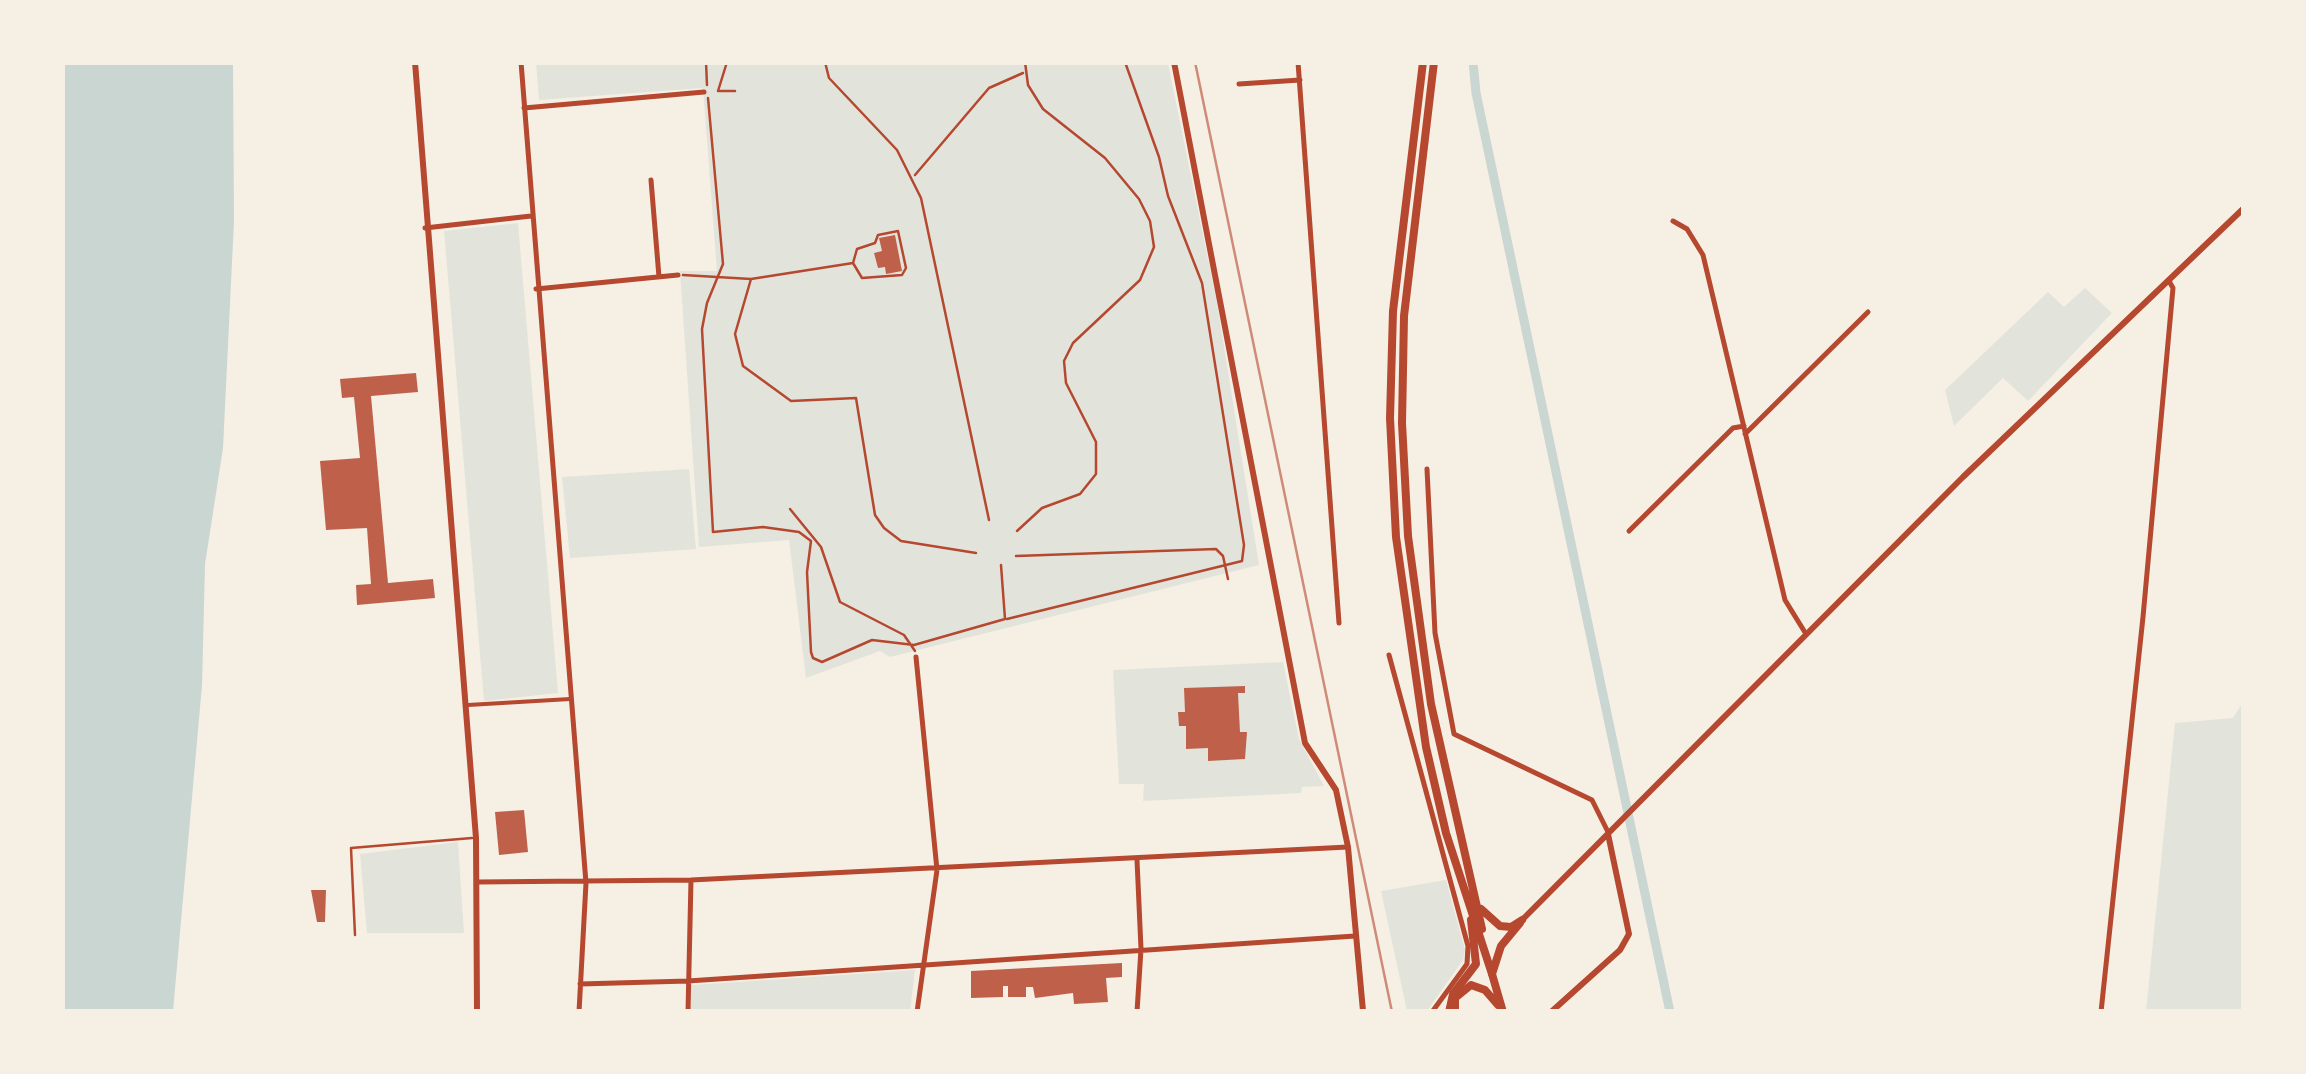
<!DOCTYPE html>
<html>
<head>
<meta charset="utf-8">
<style>
  body { margin:0 }
  #map { position:relative; width:2306px; height:1074px; overflow:hidden; background:#f6efe4; font-family:"DejaVu Sans",sans-serif }
  canvas { display:block }
  .frame { position:absolute; inset:0; border:65px solid #f6efe4; pointer-events:none }
</style>
</head>
<body>
<div id="map">
<canvas width="2306" height="1074"></canvas>
<div class="frame"></div>
</div>
<script>
const ctx = document.querySelector('canvas').getContext('2d');
ctx.lineJoin = 'round';
function fill(path, color) {
  ctx.fillStyle = color;
  ctx.fill(path, 'evenodd');
}
function toPath(rows) {
  const path = new Path2D();
  for (const r of rows) {
    path.moveTo(r[0], r[1]);
    for (let i = 2; i < r.length; i += 2) path.lineTo(r[i], r[i + 1]);
  }
  return path;
}
function stroke(path, color, width, dash) {
  ctx.strokeStyle = color;
  ctx.lineWidth = width;
  ctx.lineCap = dash ? 'butt' : 'round';
  ctx.setLineDash(dash || []);
  ctx.stroke(path);
}
const green = toPath([
  [536,63,1168,63,1217,303,1259,565,890,657,880,651,806,678,789,540,699,547,680,271,717,271,703,88,539,100],
  [518,223,558,693,484,701,444,231],
  [2085,288,2112,313,2028,401,2003,378,1954,426,1945,390,2048,292,2064,307],
  [689,469,696,549,570,558,562,477],
  [1283,662,1299,739,1324,786,1302,787,1301,793,1143,801,1144,784,1119,784,1113,670],
  [2243,702,2243,1011,2146,1011,2175,723,2233,718],
  [458,842,464,933,367,933,360,854],
  [1446,880,1465,950,1463,960,1427,1011,1407,1011,1381,891],
  [915,970,910,1011,691,1011,691,985]
]);
const water = toPath([
  [62,63,233,63,234,221,223,448,205,564,202,685,173,1011,63,1011]
]);
const canal = toPath([
  [1473,62,1476,93,1670,1012]
]);
const building = toPath([
  [895,235,902,271,886,274,885,267,878,268,874,253,882,251,879,238],
  [416,373,418,392,371,396,388,583,433,579,435,598,357,605,356,585,371,584,367,528,326,530,320,461,360,458,354,397,342,398,340,379],
  [1245,686,1245,693,1238,693,1240,732,1247,732,1245,759,1208,761,1208,748,1186,749,1186,726,1179,726,1178,712,1185,712,1184,688],
  [524,810,528,852,499,855,495,812],
  [311,890,326,890,325,922,317,922],
  [1122,963,1122,977,1106,978,1108,1002,1074,1004,1073,993,1035,998,1033,987,1026,987,1026,997,1008,997,1008,986,1003,986,1003,997,971,998,971,971]
]);
const path = toPath([
  [706,62,707,85],
  [727,62,718,91,735,91],
  [825,62,829,78,897,150,921,198,989,520],
  [708,98,723,264,707,303,702,329,713,532,763,527,799,532,811,541,807,572,811,652,813,658,822,662,872,640,914,645,1005,619,1001,565],
  [915,175,989,88,1023,73],
  [683,275,751,279,853,263,862,278,902,275,906,268,898,231,878,235,875,243,857,249,853,263],
  [751,279,735,334,743,366,791,401,856,398,875,515,884,528,901,541,976,553],
  [790,509,821,547,840,602,904,635,915,651],
  [1017,531,1042,508,1080,494,1096,474,1096,442,1066,383,1064,361,1073,343,1140,280,1154,247,1150,221,1139,199,1105,158,1043,109,1028,85,1025,62],
  [1016,556,1216,549,1223,556,1228,579],
  [1007,619,1242,561,1244,545,1202,283,1168,196,1159,157,1125,62]
]);
const service = toPath([
  [355,935,351,848,472,838]
]);
const pedestrian = toPath([
  [468,705,570,699]
]);
const minor = toPath([
  [521,62,586,883,579,1012],
  [1298,62,1339,623],
  [1239,84,1300,80],
  [524,108,704,92],
  [651,180,659,277],
  [1673,221,1687,229,1703,255,1785,600,1806,634],
  [425,228,531,216],
  [536,289,678,275],
  [1745,434,1868,312],
  [1427,469,1435,633,1454,734,1592,800,1608,832],
  [1629,531,1733,428,1744,426],
  [1389,655,1468,946,1467,964,1432,1012],
  [916,657,937,870,917,1012],
  [478,882,691,880,1348,847],
  [580,984,688,981,1355,936],
  [688,1012,691,880],
  [1137,1012,1141,949,1137,860],
  [2101,1012,2143,617,2173,288,2169,281]
]);
const tertiary = toPath([
  [415,62,476,838,477,1012],
  [1174,62,1305,743,1336,790,1348,847,1363,1011],
  [1522,920,1963,477,2244,208],
  [1551,1012,1620,950,1629,934,1608,834]
]);
const primary = toPath([
  [1455,1012,1455,998,1471,985,1485,990,1498,1005],
  [1503,1012,1492,974,1501,946,1520,923]
]);
const trunk = toPath([
  [1423,62,1393,311,1390,418,1396,537,1426,747,1446,833,1492,974],
  [1434,62,1404,316,1402,423,1408,536,1431,704,1482,929],
  [1481,909,1500,926,1511,927,1522,920],
  [1449,1012,1453,994,1476,964,1471,920]
]);
const rail = toPath([
  [1195,62,1392,1012]
]);
fill(green, '#e2e4dc');
fill(water, '#c9d6d2');
stroke(canal, '#c9d6d2', 9);
fill(building, '#bf614a');
stroke(path, '#b5482f', 2.5);
stroke(service, '#b5482f', 2.5);
stroke(pedestrian, '#b5482f', 4);
stroke(minor, '#b5482f', 5);
stroke(tertiary, '#b5482f', 6);
stroke(primary, '#b5482f', 8);
stroke(trunk, '#b5482f', 8);
stroke(rail, '#cf8b77', 2.5);
</script>
</body>
</html>
